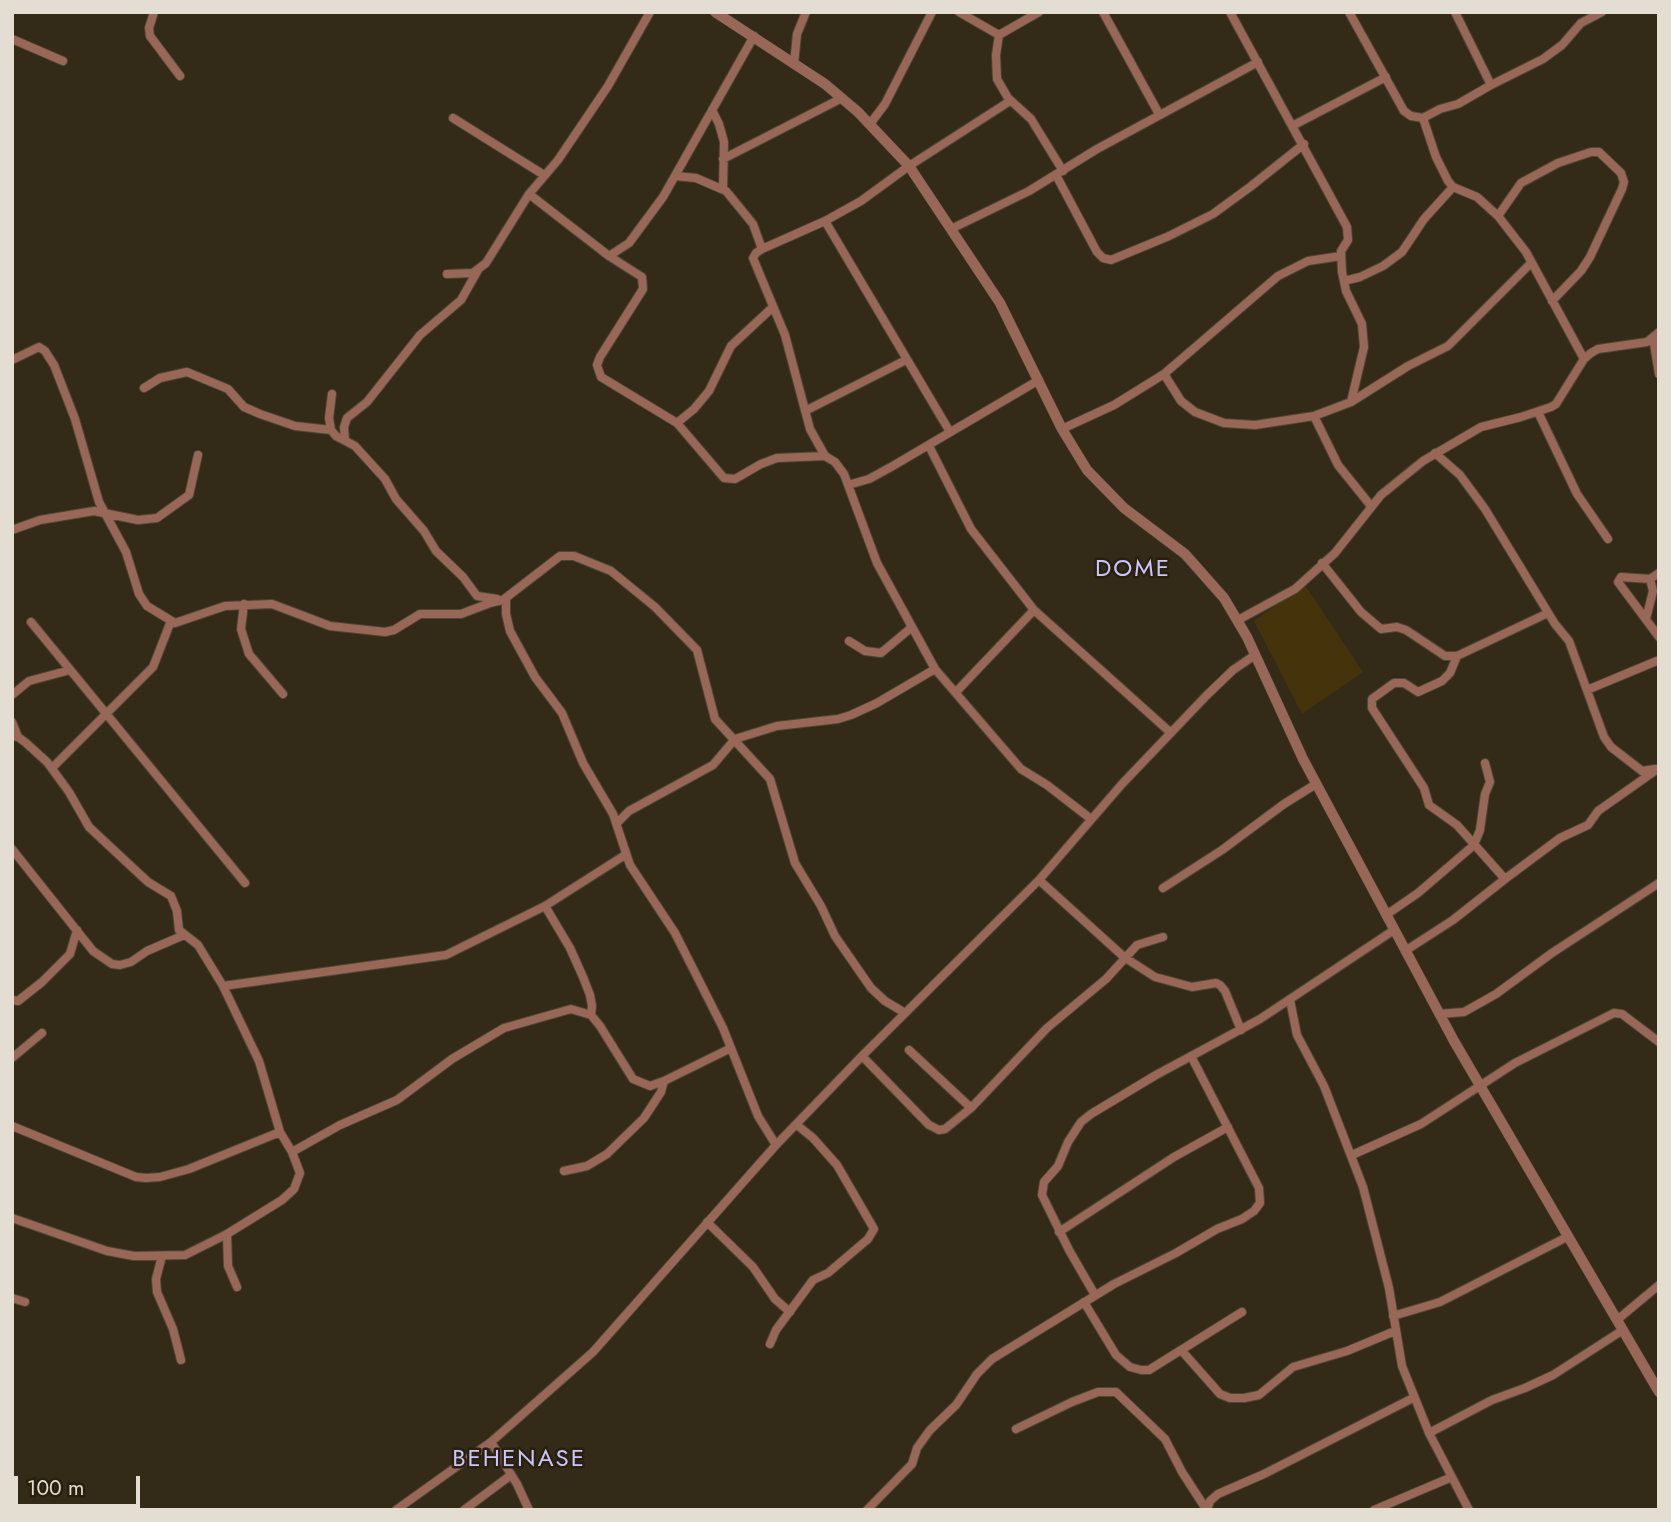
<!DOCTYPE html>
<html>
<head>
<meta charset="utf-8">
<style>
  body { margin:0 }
  #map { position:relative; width:1671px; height:1522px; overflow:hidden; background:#332a18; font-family:Jost,sans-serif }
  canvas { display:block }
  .frame { position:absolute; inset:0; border:14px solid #e3ddd2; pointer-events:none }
  .scale { position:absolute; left:14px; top:1476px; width:126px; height:32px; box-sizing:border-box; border:4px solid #e3ddd2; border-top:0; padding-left:9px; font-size:21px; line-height:24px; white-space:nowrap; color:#e3ddd2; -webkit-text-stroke:5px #29200e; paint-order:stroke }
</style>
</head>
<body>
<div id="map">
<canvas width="1671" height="1522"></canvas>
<div class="frame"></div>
<div class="scale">100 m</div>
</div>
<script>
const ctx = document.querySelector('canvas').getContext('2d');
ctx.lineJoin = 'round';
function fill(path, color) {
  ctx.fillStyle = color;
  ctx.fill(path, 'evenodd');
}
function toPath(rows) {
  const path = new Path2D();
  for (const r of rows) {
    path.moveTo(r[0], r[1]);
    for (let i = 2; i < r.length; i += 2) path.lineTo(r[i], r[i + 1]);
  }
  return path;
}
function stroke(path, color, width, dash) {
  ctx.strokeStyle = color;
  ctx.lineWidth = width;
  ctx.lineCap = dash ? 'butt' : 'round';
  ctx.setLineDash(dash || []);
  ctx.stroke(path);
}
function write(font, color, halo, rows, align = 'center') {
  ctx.font = font + ' Jost,sans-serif';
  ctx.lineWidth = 5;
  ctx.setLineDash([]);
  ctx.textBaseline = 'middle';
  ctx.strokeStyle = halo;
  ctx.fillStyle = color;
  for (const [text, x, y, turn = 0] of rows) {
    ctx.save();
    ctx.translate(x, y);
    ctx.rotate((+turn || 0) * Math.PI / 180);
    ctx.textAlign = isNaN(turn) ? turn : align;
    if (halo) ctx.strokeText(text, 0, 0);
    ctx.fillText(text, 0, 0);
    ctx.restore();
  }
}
const green = toPath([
  [1305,585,1363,672,1302,714,1254,621]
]);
const minor = toPath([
  [154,12,149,28,150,36,180,76],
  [959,12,999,35],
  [1103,12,1159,114],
  [1230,12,1347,227,1348,240,1341,251,1342,272,1346,291,1362,324,1364,347,1351,402],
  [1349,12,1404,111,1411,116,1423,118,1440,109,1458,104,1491,85,1543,59,1562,45,1581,23,1602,12],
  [1455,12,1491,85],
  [999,35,996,55,997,79,1008,98,1031,119,1063,171],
  [999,35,1039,12],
  [12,39,63,61],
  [794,64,797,34,806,12],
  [1010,101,909,166,861,201,825,221,762,249,756,253,753,258,785,335,810,429,825,456,835,462,844,474,877,563,935,669,1021,769,1047,785,1091,819],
  [712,110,719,124,724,142,723,189],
  [453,118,544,175],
  [1423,118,1436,157,1448,181,1453,187,1477,197,1498,216,1526,252,1584,359],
  [870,124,885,104,932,12],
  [1294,125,1386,77],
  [723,159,842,98],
  [1056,175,1097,252,1103,258,1111,260,1169,236,1213,214,1250,187,1304,144],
  [675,176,696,178,726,191,753,224,762,249],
  [529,194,609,256,642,277,643,289,600,357,597,365,601,377,677,423,724,478,735,479,761,464,777,458,825,456],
  [1498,216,1521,183,1558,163,1591,152,1599,152,1621,173,1624,182,1622,189,1590,257,1581,271,1552,301],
  [825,221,950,432],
  [951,229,1029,191,1097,149,1258,62],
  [609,256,629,243,663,197,754,36],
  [447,274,473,273,486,263,529,194,558,160,608,86,650,12],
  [1344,281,1360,277,1383,266,1402,252,1424,219,1453,187],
  [1653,338,1659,374],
  [12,360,39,347,45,351,54,365,75,419,99,502,126,552,139,594,147,606,175,623,225,606,272,604,330,626,385,632,394,630,420,614,461,614,490,603,503,600,560,556,574,556,611,571,655,607,697,650,715,719,770,779,795,863,821,906,835,936,871,988,885,1001,905,1013],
  [1164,374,1181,401,1195,412,1224,423,1255,425,1314,416,1351,402,1408,366,1448,346,1531,263],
  [144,388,160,378,187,372,228,389,244,407,260,414,295,426,331,430],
  [332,394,329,418,331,430,336,436,355,446,385,479,396,499,424,531,436,551,463,577,477,596,497,599],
  [805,411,906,360],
  [1538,412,1577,494,1608,539],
  [1314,416,1338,465,1371,506],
  [677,423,694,409,709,391,731,346,773,307],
  [1062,429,1114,405,1164,374,1278,276,1308,261,1341,256],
  [345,440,344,427,347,418,367,402,420,335,461,300,478,270],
  [929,446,971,529,1034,610,1171,733],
  [1435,453,1460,475,1485,509,1555,624,1569,641,1604,737,1611,747,1642,771,1655,769],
  [848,485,869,479,891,467,1039,380],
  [12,530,40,520,94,511,138,520,157,518,189,495,198,455],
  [1322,563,1361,612,1381,629,1397,627,1406,630,1445,656,1457,656,1548,613],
  [1659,573,1650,579,1621,577,1618,582,1659,637],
  [506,598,506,614,510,631,535,677,562,713,583,763,613,814,630,865,675,933,723,1028,758,1116,776,1145],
  [244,604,241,629,249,654,283,694],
  [1646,619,1653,591,1650,579],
  [1238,620,1295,589,1335,553,1381,495,1423,461,1481,427,1521,417,1551,407,1556,404,1584,359,1591,353,1598,349,1647,342,1659,332],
  [31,622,245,883],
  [849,641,865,651,881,653,912,627],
  [1457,656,1450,673,1442,681,1418,692,1404,683,1394,683,1372,699,1372,708,1424,788,1429,805,1457,825,1505,879,1560,838,1588,825,1598,811,1659,768],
  [1587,690,1659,660],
  [956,692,1034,610],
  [12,695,29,681,70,670],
  [12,722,18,737],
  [12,736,18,737,25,742,47,762,69,792,89,827,148,882,171,896,177,911,179,930,198,945,223,986,259,1061,280,1132,292,1152,300,1173,294,1189,282,1200,227,1234,185,1255,134,1256,107,1251,12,1218],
  [52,768,153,667,171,621],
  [617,823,629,811,713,765,735,739,777,726,838,719,851,715,877,703,935,669],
  [12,849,93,951,112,964,120,965,131,962,147,951,184,935],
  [1039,880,1124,957,1155,977,1192,987,1216,983,1220,985,1225,991,1241,1030],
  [1163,888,1222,850,1284,804,1316,784],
  [545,906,570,948,583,977,590,995,592,1006,591,1015],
  [1386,915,1418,893,1474,845,1480,830,1485,794,1490,782,1485,763],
  [1405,951,1453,920,1505,879],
  [223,986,446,955,545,906,625,855],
  [12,1000,18,1001,42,982,70,954,77,930],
  [1290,1000,1297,1035,1324,1086,1363,1187,1389,1288,1402,1366,1429,1433,1469,1510],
  [1439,1014,1464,1012,1496,994,1552,953,1659,883],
  [909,1050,971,1108],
  [862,1056,929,1125,939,1130,945,1129,971,1108,1047,1028,1106,979,1137,945,1163,937],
  [12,1058,42,1033],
  [12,1126,136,1177,146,1178,160,1177,189,1169,280,1132],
  [292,1152,340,1125,397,1100,452,1059,504,1028,571,1009,591,1015,600,1026,633,1079,650,1086,664,1081,731,1048],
  [1352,1155,1421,1124,1515,1063,1614,1013,1622,1014,1659,1042],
  [564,1171,587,1166,607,1154,644,1118,661,1092,664,1081],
  [707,1222,753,1267,775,1299,790,1312],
  [1059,1232,1174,1157,1228,1127],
  [227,1234,228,1266,237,1287],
  [162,1256,156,1279,157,1292,173,1329,181,1360],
  [1095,1295,1069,1250,1042,1195,1044,1182,1058,1166,1068,1142,1081,1122,1091,1114,1156,1075,1260,1019,1394,930],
  [12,1298,25,1302],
  [1084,1302,1116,1355,1130,1367,1141,1370,1149,1370,1242,1312],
  [1393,1316,1440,1302,1567,1237],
  [1617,1320,1659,1285],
  [770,1344,776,1330,813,1280,828,1273,868,1239,874,1229,837,1165,813,1138,797,1125],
  [1182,1351,1220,1394,1230,1398,1244,1398,1259,1395,1293,1367,1347,1351,1395,1331],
  [1016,1429,1072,1402,1098,1392,1116,1392,1165,1439,1182,1472,1206,1509],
  [1429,1433,1492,1400,1525,1388,1553,1375,1623,1330],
  [491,1442,517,1484,529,1510],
  [396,1510,491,1442,593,1352,776,1145,862,1056,1039,880,1122,784,1206,696,1233,670,1255,655],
  [464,1510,511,1475],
  [867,1510,912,1464,917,1448,930,1430,956,1405,977,1374,992,1359,1114,1284,1176,1253,1217,1229,1242,1219,1254,1211,1260,1203,1259,1188,1191,1056],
  [1207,1510,1210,1501,1218,1494,1264,1474,1413,1398],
  [1374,1510,1452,1477]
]);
const tertiary = toPath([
  [715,12,825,84,858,112,909,166,1000,303,1062,429,1087,470,1124,508,1185,554,1224,598,1247,637,1303,759,1454,1041,1659,1392]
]);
const quarterNames = [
  ["DOME",1133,570],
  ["BEHENASE",519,1460]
];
fill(green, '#45330c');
stroke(minor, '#4f4736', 10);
stroke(tertiary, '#4f4736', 11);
stroke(minor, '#996757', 8);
stroke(tertiary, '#996757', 10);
ctx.letterSpacing = '2px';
write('24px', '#ccc4fd', '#29200e', quarterNames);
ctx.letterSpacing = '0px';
</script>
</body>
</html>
